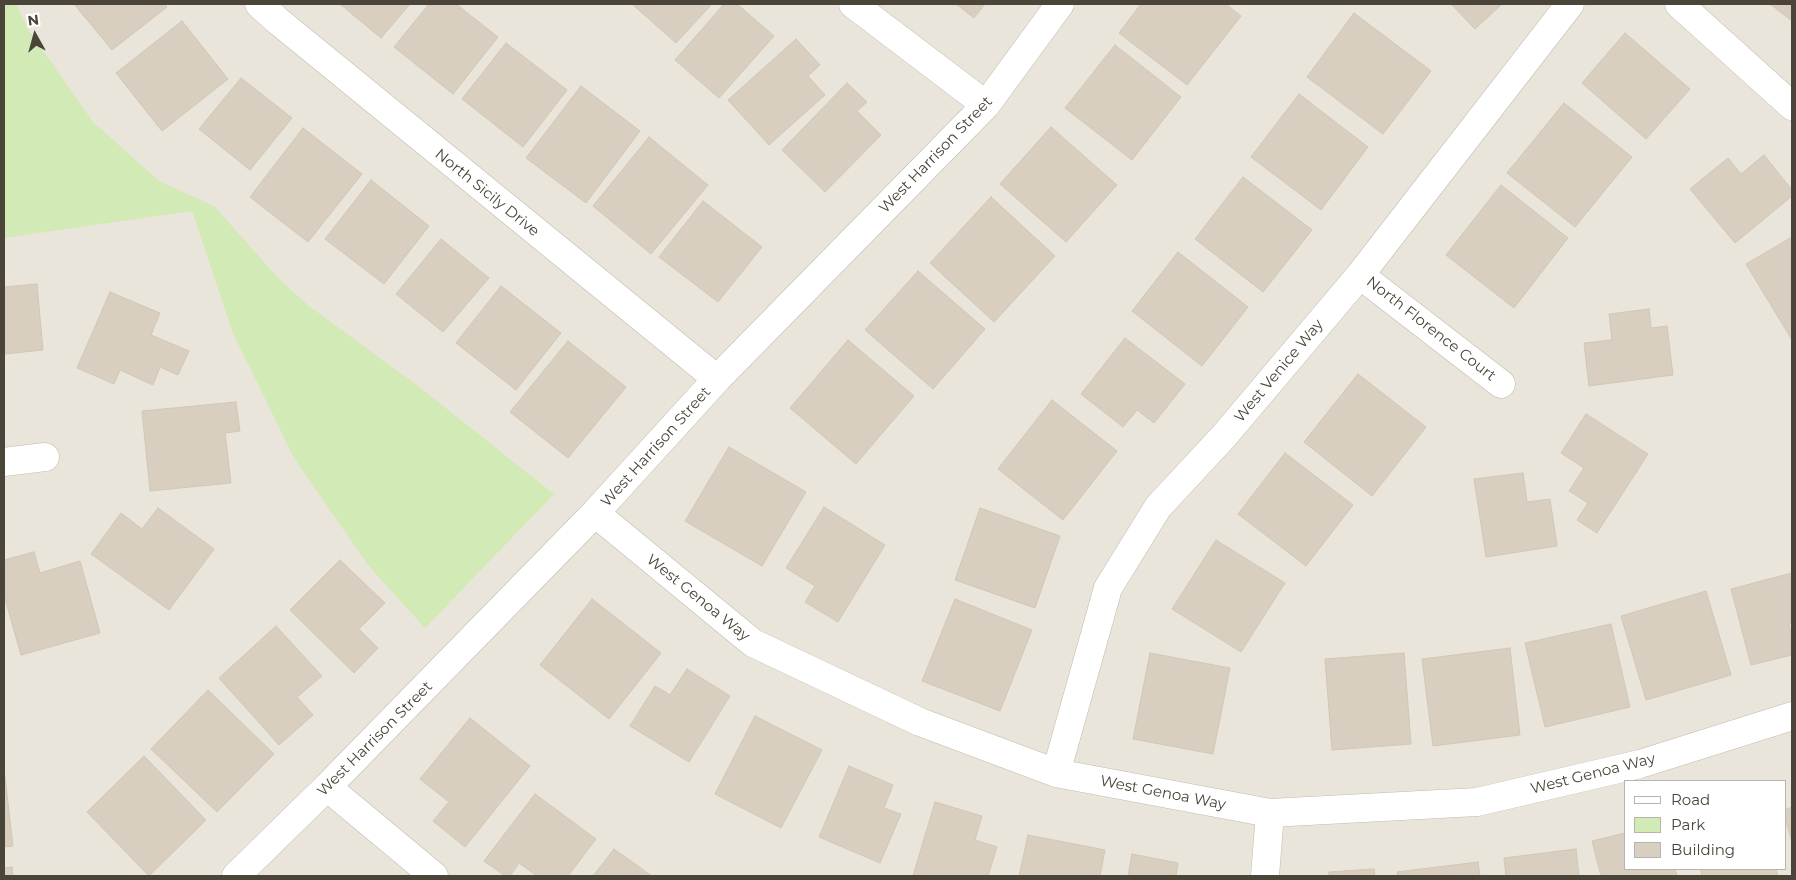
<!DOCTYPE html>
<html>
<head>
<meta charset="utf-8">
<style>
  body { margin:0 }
  #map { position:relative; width:1796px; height:880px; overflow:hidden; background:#f6f3ec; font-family:Montserrat,sans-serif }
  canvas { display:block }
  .frame { position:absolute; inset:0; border:5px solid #4b4439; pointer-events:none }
  .legend { position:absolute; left:1624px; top:780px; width:162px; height:90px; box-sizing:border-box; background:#fff; border:1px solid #b7b4b0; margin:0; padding:6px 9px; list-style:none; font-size:15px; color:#4b4439 }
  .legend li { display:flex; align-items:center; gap:10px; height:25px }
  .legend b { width:25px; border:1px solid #b7b4b0 }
  .north { position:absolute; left:10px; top:10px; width:50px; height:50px; -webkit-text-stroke:4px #fff; paint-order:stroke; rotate:353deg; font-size:14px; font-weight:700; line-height:20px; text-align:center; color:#4b4439 }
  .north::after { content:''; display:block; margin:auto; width:18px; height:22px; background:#4b4439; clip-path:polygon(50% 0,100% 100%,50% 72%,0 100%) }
</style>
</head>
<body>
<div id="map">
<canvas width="1796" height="880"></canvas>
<div class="frame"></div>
<ul class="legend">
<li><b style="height:6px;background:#fff"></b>Road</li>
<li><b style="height:14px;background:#d2eab5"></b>Park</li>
<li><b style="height:14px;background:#d8cfc1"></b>Building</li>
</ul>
<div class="north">N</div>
</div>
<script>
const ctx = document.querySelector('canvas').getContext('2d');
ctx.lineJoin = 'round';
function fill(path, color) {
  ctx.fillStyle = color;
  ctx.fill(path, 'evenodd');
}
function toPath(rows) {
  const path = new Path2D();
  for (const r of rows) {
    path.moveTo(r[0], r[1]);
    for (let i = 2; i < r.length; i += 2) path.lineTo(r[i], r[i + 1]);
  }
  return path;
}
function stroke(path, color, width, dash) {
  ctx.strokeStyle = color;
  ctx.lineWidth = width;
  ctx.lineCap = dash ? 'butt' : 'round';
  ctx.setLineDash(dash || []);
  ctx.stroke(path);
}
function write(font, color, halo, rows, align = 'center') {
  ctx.font = font + ' Montserrat,sans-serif';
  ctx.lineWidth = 4;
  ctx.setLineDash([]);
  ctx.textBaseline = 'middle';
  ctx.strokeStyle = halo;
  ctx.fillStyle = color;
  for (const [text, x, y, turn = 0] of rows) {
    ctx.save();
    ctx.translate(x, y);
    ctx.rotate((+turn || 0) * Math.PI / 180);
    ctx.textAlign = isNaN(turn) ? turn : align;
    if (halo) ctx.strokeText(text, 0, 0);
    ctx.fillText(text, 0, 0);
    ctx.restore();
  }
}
const residential = toPath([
  [4,4,1792,4,1792,876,4,876],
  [1625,781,1785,781,1785,869,1625,869]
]);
const green = toPath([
  [4,4,16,4,28,29,93,122,159,181,214,206,280,280,309,306,414,383,554,494,425,628,368,565,294,458,232,331,192,211,4,238]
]);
const building = toPath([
  [74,4,164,4,167,7,112,50,74,4],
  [340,4,410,4,381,38,340,4],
  [429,4,456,4,498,37,453,94,394,47,429,4],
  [632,4,712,4,676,43,632,4],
  [724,4,737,4,774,36,719,98,675,60,724,4],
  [956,4,985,4,974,18,956,4],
  [1141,4,1226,4,1241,16,1187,85,1119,33,1141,4],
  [1451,4,1502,4,1475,29,1451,4],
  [1770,4,1792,4,1792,21,1770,4],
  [1354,13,1431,71,1383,134,1307,77,1354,13],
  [182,21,228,79,162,131,116,73,182,21],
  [1625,33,1690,89,1646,139,1582,83,1625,33],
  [796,39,820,65,808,76,825,95,769,145,728,100,796,39],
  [506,43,567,90,523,147,462,99,506,43],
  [1115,45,1181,97,1132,160,1065,108,1115,45],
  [241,78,292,118,250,170,199,129,241,78],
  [847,83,867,102,857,111,881,135,825,192,782,150,847,83],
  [581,86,640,131,586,203,526,158,581,86],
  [1299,94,1368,147,1321,210,1251,157,1299,94],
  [1564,103,1632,157,1575,227,1507,173,1564,103],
  [1051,127,1117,185,1066,242,1000,184,1051,127],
  [303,128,362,174,308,242,250,197,303,128],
  [649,137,708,185,651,254,593,206,649,137],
  [1764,155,1792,190,1792,196,1735,243,1690,189,1728,158,1741,174,1764,155],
  [1243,177,1312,230,1263,292,1195,239,1243,177],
  [371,180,429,226,384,284,325,239,371,180],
  [1501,185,1568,238,1514,308,1446,255,1501,185],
  [991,197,1055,256,994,322,930,263,991,197],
  [703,201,762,247,718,302,659,257,703,201],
  [1792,237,1792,340,1746,264,1792,237],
  [441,239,489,278,443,332,396,294,441,239],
  [1178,252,1248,307,1202,366,1132,311,1178,252],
  [918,271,985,329,933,389,865,330,918,271],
  [37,284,43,350,4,354,4,287,37,284],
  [501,286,561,333,516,390,456,343,501,286],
  [110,292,160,313,151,335,189,351,178,375,160,367,153,385,120,370,114,384,77,368,110,292],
  [1649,309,1651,328,1667,326,1673,375,1589,386,1584,343,1612,340,1609,314,1649,309],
  [1125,338,1185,384,1154,423,1137,410,1123,427,1081,394,1125,338],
  [848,340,914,396,856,464,790,408,848,340],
  [568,341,626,387,568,458,510,412,568,341],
  [1358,374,1426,427,1372,496,1304,442,1358,374],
  [1052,400,1117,451,1063,520,998,469,1052,400],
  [236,402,240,431,225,433,231,483,150,491,142,411,236,402],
  [1586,414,1648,454,1597,533,1577,520,1588,503,1569,491,1584,468,1561,453,1586,414],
  [729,447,806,492,762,566,685,521,729,447],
  [1285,453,1353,505,1306,566,1238,514,1285,453],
  [1523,473,1527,502,1550,499,1557,546,1486,557,1474,479,1523,473],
  [824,507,885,545,838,622,805,602,815,586,786,568,824,507],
  [158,508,214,549,169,610,91,554,121,513,142,529,158,508],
  [980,508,1060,536,1035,608,955,580,980,508],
  [1216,540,1285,583,1241,652,1172,609,1216,540],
  [34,552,40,573,80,561,100,633,21,655,4,595,4,560,34,552],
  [340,560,385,603,359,629,378,648,354,673,290,610,340,560],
  [1792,573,1792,623,1789,624,1792,637,1792,655,1751,665,1731,589,1792,573],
  [1706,591,1731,675,1646,700,1621,616,1706,591],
  [592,599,661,653,609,719,540,665,592,599],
  [955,599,1032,630,1000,711,922,681,955,599],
  [1611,624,1630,707,1545,727,1525,643,1611,624],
  [276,626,322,676,297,697,313,715,279,745,219,678,276,626],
  [1510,648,1520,735,1433,746,1422,659,1510,648],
  [1150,653,1230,668,1213,754,1133,739,1150,653],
  [1404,653,1411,744,1332,750,1325,659,1404,653],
  [687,669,730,696,689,762,630,726,655,686,670,695,687,669],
  [208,690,274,754,217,812,151,749,208,690],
  [755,716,822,750,781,828,715,794,755,716],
  [470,718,530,766,465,847,433,821,449,802,420,779,470,718],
  [144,756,206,820,149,876,87,812,144,756],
  [849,766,893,785,884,808,901,814,880,863,819,837,849,766],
  [4,769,13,846,4,847,4,769],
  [535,794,596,839,568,876,537,876,519,863,510,876,505,876,484,861,535,794],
  [935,802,982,816,975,840,997,847,988,876,913,876,935,802],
  [1792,807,1792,842,1785,818,1785,810,1792,807],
  [1625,833,1625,869,1675,869,1677,876,1601,876,1592,841,1625,833],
  [1028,835,1105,850,1100,876,1019,876,1028,835],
  [614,849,652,876,593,876,614,849],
  [1576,849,1579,876,1506,876,1504,858,1576,849],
  [1132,854,1178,863,1176,876,1128,876,1132,854],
  [1478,862,1480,876,1398,876,1397,872,1478,862],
  [12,867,13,876,4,876,4,868,12,867],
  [1374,869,1375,876,1329,876,1329,872,1374,869],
  [1700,869,1776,869,1778,876,1702,876,1700,869]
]);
const minor = toPath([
  [259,4,278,21,717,379],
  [853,4,986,105],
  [1679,4,1792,106],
  [1360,275,1501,384],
  [4,462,45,457],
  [595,513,753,643,920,722,1056,773,1270,813,1477,802,1640,764,1792,716],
  [1056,773,1108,588,1158,507,1224,436,1360,275,1570,4],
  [327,787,434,876],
  [236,876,327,787,595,513,717,379,986,105,1060,4],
  [1265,876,1270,813]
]);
const streetNames = [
  ["West Harrison Street",936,155,-46],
  ["North Sicily Drive",487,193,39],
  ["North Florence Court",1431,329,38],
  ["West Venice Way",1279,371,-50],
  ["West Harrison Street",656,447,-48],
  ["West Genoa Way",698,598,39],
  ["West Harrison Street",375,739,-45],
  ["West Genoa Way",1593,774,-14],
  ["West Genoa Way",1163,793,11]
];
fill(residential, '#eae5da');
fill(green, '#d2eab5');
fill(building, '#d8cfc1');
stroke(building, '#d3c7b4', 1);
stroke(minor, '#c2bbae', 29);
stroke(minor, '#fff', 28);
write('15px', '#4b4439', '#fff', streetNames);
</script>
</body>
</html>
